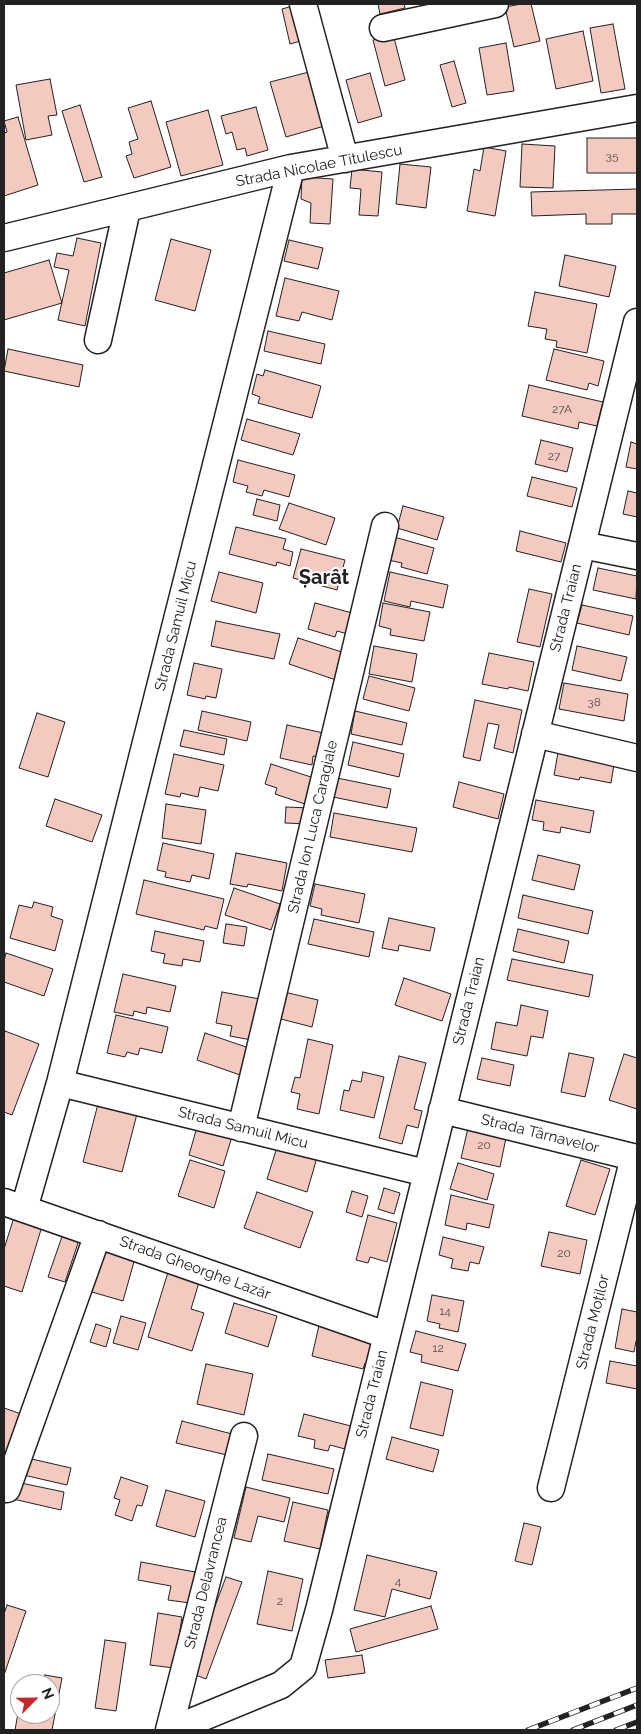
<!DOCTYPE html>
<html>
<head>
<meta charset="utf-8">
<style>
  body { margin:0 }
  #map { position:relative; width:641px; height:1734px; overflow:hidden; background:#fff; font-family:Raleway,sans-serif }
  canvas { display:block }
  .frame { position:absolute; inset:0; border:5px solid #222; pointer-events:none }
  .north { position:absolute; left:10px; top:1674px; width:50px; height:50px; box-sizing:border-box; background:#fff; border:1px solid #a7a7a7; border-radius:50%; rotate:67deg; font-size:14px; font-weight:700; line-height:20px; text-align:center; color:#222 }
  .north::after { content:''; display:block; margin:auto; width:18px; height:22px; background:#c62828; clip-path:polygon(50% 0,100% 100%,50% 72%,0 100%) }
</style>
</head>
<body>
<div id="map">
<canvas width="641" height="1734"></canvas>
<div class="frame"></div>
<div class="north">N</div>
</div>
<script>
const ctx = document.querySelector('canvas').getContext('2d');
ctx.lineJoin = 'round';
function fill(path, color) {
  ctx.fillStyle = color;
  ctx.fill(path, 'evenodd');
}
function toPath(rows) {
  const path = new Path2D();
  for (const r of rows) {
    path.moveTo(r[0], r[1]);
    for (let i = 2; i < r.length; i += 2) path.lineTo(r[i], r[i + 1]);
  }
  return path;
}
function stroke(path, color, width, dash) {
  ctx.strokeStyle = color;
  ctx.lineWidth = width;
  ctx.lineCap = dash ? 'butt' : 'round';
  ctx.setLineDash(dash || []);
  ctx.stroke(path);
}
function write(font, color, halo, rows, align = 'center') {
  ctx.font = font + ' Raleway,sans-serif';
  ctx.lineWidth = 4;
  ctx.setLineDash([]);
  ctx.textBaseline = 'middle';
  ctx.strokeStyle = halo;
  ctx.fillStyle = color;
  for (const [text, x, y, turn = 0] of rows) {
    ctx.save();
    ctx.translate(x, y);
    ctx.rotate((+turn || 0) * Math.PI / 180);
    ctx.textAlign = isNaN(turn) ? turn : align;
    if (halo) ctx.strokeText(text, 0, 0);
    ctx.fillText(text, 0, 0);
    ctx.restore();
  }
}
const building = toPath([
  [378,4,404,4,405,8,380,14,378,4],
  [521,4,531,4,540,41,514,47,505,7,521,4],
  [296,5,304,40,290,44,282,9,296,5],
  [613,24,625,89,601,93,590,28,613,24],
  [583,31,593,81,556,89,546,39,583,31],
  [393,34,405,80,385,86,373,40,393,34],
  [506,43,514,91,487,95,479,48,506,43],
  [454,61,466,103,452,107,440,65,454,61],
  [313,71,328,125,286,137,270,82,313,71],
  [370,73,382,116,358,123,346,80,370,73],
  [50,79,57,115,48,116,52,135,26,140,16,85,50,79],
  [151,101,171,167,134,178,126,156,132,154,129,142,138,139,128,108,151,101],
  [80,105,102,177,84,182,62,111,80,105],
  [256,107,268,150,247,156,245,148,237,150,232,132,226,134,221,116,256,107],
  [208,110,223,165,181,176,166,122,208,110],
  [18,117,38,185,4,196,4,133,7,132,4,121,18,117],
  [587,138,637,138,637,173,587,173,587,138],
  [522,144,555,146,553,188,520,187,522,144],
  [484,147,506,151,495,216,467,211,474,169,480,171,484,147],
  [400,164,431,167,426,208,396,204,400,164],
  [352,169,382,172,378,216,359,215,361,189,350,188,352,169],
  [302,177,333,179,330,224,310,223,311,203,301,199,302,177],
  [637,189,637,214,612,214,612,224,586,224,586,214,532,216,531,192,637,189],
  [77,238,101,243,85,326,58,320,69,270,54,267,57,253,73,256,77,238],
  [171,239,211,250,195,311,155,300,171,239],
  [289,240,323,248,318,269,284,261,289,240],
  [565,255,616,266,609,297,559,286,565,255],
  [49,260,62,303,4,320,4,273,49,260],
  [285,278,339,291,332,320,302,312,299,321,276,316,285,278],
  [535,292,597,304,587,353,556,347,557,341,545,339,547,329,528,326,535,292],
  [268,331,325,344,321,364,264,351,268,331],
  [8,349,83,365,79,387,4,371,8,349],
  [554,349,604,361,598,386,589,383,587,390,546,380,554,349],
  [265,370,321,386,312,418,258,403,260,397,252,394,257,374,263,376,265,370],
  [529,385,603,402,597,426,579,422,578,429,522,416,529,385],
  [247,419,300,434,293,455,241,440,247,419],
  [541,440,573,448,567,472,535,464,541,440],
  [631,442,637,444,637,469,626,467,631,442],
  [238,460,295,475,289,497,264,490,262,496,246,492,248,486,233,482,238,460],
  [532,477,577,488,572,507,527,496,532,477],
  [628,491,637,493,637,517,623,514,628,491],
  [257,499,280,505,277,521,253,515,257,499],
  [289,503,335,518,326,545,279,529,289,503],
  [403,506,444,517,437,540,397,528,403,506],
  [236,527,286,539,283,549,293,552,290,566,277,562,276,566,229,554,236,527],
  [520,531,566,543,561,562,516,551,520,531],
  [394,537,434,548,427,574,401,567,402,563,388,560,394,537],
  [301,549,345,560,337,590,293,578,301,549],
  [598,568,637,576,636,599,593,590,598,568],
  [219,572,263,583,256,613,211,601,219,572],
  [390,572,448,585,443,608,411,601,410,607,384,601,390,572],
  [529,589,552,594,540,647,517,642,529,589],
  [315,603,356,614,351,635,337,631,335,637,308,629,315,603],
  [383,603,430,612,424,641,390,635,391,629,379,626,383,603],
  [582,605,633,616,629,635,577,623,582,605],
  [216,621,280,634,274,659,211,646,216,621],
  [298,638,345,653,336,680,289,664,298,638],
  [374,646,417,654,412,682,369,674,374,646],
  [577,646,627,657,621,681,572,670,577,646],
  [489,653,534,662,528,691,509,687,508,689,482,684,489,653],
  [194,663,222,669,216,698,206,696,205,699,187,695,194,663],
  [369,676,415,688,409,711,363,699,369,676],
  [564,683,628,694,624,721,559,709,564,683],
  [475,700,522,710,513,753,494,748,499,725,488,723,480,761,463,757,475,700],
  [202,711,251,722,247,741,198,730,202,711],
  [355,711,407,723,402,745,351,734,355,711],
  [37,713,65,722,48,777,19,768,37,713],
  [287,725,328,734,322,758,313,756,312,765,280,758,287,725],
  [184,730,227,739,224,755,180,746,184,730],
  [353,742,404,754,399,777,348,765,353,742],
  [559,747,615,758,611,783,580,777,579,780,554,775,559,747],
  [174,754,224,765,218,791,200,787,198,797,181,793,180,797,165,794,174,754],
  [271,764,317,779,308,805,275,794,277,788,265,784,271,764],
  [337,778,391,789,387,808,333,797,337,778],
  [459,782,504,794,498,819,453,807,459,782],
  [55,799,102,815,92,842,46,826,55,799],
  [536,800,594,811,590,833,561,827,560,833,543,830,544,822,532,820,536,800],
  [166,804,206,810,201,844,162,838,166,804],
  [286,807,310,808,309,824,285,823,286,807],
  [334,813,417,828,412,852,330,837,334,813],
  [163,843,214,854,209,879,192,875,190,882,165,877,166,872,157,870,163,843],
  [236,853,287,863,282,891,248,884,247,887,230,884,236,853],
  [538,855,580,865,574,890,532,880,538,855],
  [144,880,224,899,217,929,205,926,204,930,136,914,144,880],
  [315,884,365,894,359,923,321,915,322,909,310,906,315,884],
  [234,888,280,904,271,930,225,915,234,888],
  [523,895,593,911,588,934,518,918,523,895],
  [34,902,53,907,51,916,63,920,55,951,10,938,19,905,32,908,34,902],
  [389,918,435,928,430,951,399,945,398,951,382,948,389,918],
  [314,919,374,932,369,957,308,944,314,919],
  [226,924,247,927,244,946,223,943,226,924],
  [518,929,569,941,564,963,513,951,518,929],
  [155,931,204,941,200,962,183,959,182,966,163,963,165,954,151,951,155,931],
  [6,953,53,969,44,996,4,982,4,961,6,953],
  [512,959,593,975,589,997,507,980,512,959],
  [123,974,176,986,170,1012,147,1007,146,1014,134,1011,133,1016,114,1012,123,974],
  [404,978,451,994,442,1021,395,1005,404,978],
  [222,992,265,1000,257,1041,230,1036,232,1026,216,1023,222,992],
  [284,992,318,1000,312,1027,277,1018,284,992],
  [521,1005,548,1011,543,1038,531,1036,527,1056,491,1049,496,1022,517,1026,521,1005],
  [116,1015,168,1027,162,1053,140,1048,138,1055,127,1052,125,1057,107,1053,116,1015],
  [5,1031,39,1044,12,1115,4,1112,4,1035,5,1031],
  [205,1033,252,1049,243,1076,197,1060,205,1033],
  [308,1039,333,1045,319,1114,297,1109,300,1094,291,1092,295,1077,300,1078,308,1039],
  [569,1053,594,1058,585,1097,561,1092,569,1053],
  [624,1054,637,1058,637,1109,609,1100,624,1054],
  [399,1056,426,1063,414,1109,422,1111,418,1128,407,1125,402,1144,379,1138,399,1056],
  [482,1058,514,1065,510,1086,477,1079,482,1058],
  [363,1072,384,1077,374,1118,340,1110,344,1090,349,1091,352,1080,361,1082,363,1072],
  [99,1100,138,1110,122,1172,83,1162,99,1100],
  [199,1120,234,1130,223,1166,189,1155,199,1120],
  [469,1124,507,1133,500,1167,461,1158,469,1124],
  [279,1141,318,1154,307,1192,267,1179,279,1141],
  [190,1160,225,1171,214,1208,178,1196,190,1160],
  [581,1160,610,1169,595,1215,566,1206,581,1160],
  [458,1163,494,1174,487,1200,450,1189,458,1163],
  [384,1188,400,1193,394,1214,378,1209,384,1188],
  [352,1191,368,1196,362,1217,346,1212,352,1191],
  [257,1192,313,1212,300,1248,244,1228,257,1192],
  [451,1195,494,1205,489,1228,467,1223,466,1230,445,1225,451,1195],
  [15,1214,43,1223,22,1292,4,1286,4,1249,15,1214],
  [368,1215,397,1223,387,1262,370,1257,368,1263,356,1260,368,1215],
  [66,1225,82,1231,65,1282,48,1277,66,1225],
  [549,1232,587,1240,580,1274,541,1266,549,1232],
  [443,1237,484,1247,479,1264,470,1262,468,1271,451,1268,453,1259,439,1255,443,1237],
  [104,1249,135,1258,123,1301,92,1292,104,1249],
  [169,1269,200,1279,191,1309,204,1313,192,1351,148,1337,169,1269],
  [432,1295,464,1301,458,1332,439,1328,440,1324,427,1321,432,1295],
  [234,1303,277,1316,268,1347,225,1333,234,1303],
  [622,1309,637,1312,637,1341,636,1341,634,1352,615,1348,622,1309],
  [121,1316,146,1323,138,1350,113,1343,121,1316],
  [320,1321,378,1335,371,1364,365,1363,363,1369,312,1356,320,1321],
  [96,1324,111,1329,106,1347,90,1342,96,1324],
  [416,1331,466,1344,458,1371,421,1362,422,1355,410,1352,416,1331],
  [610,1361,637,1366,637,1389,606,1383,610,1361],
  [206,1364,253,1374,244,1415,197,1404,206,1364],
  [421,1382,453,1390,443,1436,410,1428,421,1382],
  [4,1408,24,1415,4,1472,4,1408],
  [304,1414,351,1426,345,1449,330,1445,328,1451,314,1448,315,1440,298,1436,304,1414],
  [182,1421,236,1435,231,1456,176,1443,182,1421],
  [392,1437,439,1450,433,1472,386,1459,392,1437],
  [268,1454,334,1469,328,1494,262,1480,268,1454],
  [23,1457,71,1468,67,1485,19,1474,23,1457],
  [121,1477,148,1486,142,1506,137,1505,132,1521,115,1515,120,1500,114,1498,121,1477],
  [16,1482,64,1492,61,1510,13,1499,16,1482],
  [246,1487,290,1498,284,1522,258,1516,251,1542,234,1538,246,1487],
  [166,1490,205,1501,195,1537,156,1526,166,1490],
  [293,1502,328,1510,320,1549,284,1541,293,1502],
  [524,1523,541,1527,532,1565,515,1561,524,1523],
  [367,1555,437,1572,430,1599,392,1589,385,1617,354,1610,367,1555],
  [141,1562,195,1572,190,1603,168,1600,171,1586,138,1580,141,1562],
  [268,1571,303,1579,292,1631,257,1624,268,1571],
  [226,1577,242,1582,206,1679,190,1673,226,1577],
  [7,1605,26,1611,4,1675,4,1614,7,1605],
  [431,1606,438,1629,356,1652,350,1629,431,1606],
  [158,1613,182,1617,174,1668,150,1665,158,1613],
  [105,1640,126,1643,116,1711,95,1708,105,1640],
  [362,1655,365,1673,328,1678,325,1660,362,1655],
  [45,1675,62,1678,52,1730,15,1730,20,1702,20,1714,50,1714,50,1684,43,1684,45,1675]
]);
const minor = toPath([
  [303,4,345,159],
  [383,28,495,4],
  [4,238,291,168,637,108],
  [98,340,127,209],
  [582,545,637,556],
  [535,734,637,758],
  [60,1083,426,1173],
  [442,1110,637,1158],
  [241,1128,385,526],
  [4,1202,386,1335],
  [24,1209,60,1083,291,168],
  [551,1488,634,1157],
  [7,1489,98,1234],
  [169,1730,244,1436],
  [172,1730,281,1685,303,1667,319,1610,637,322]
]);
const rail = toPath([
  [528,1730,637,1688],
  [573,1730,637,1705],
  [616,1730,637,1722]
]);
const numberNames = [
  ["35",612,156],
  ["27A",562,409],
  ["27",554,456],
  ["38",594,702],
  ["20",484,1145],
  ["20",564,1253],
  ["14",445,1311],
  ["12",438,1348],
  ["4",398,1581],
  ["2",280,1601]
];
const streetNames = [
  ["Strada Nicolae Titulescu",319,166,-11],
  ["Strada Traian",566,608,-76],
  ["Strada Samuil Micu",176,626,-76],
  ["Strada Ion Luca Caragiale",313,827,-77],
  ["Strada Traian",469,1001,-76],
  ["Strada Samuil Micu",243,1128,14],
  ["Strada Târnavelor",540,1134,14],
  ["Strada Gheorghe Lazăr",195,1268,20],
  ["Strada Moților",593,1322,-76],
  ["Strada Traian",372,1394,-76],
  ["Strada Delavrancea",206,1583,-76]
];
const districtNames = [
  ["Șarât",324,578]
];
fill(building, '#f3c9c0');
stroke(building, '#222', 1);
stroke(minor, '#222', 29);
stroke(minor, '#fff', 26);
stroke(rail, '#222', 5.5);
stroke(rail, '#fff', 4, [11]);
write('12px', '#564c4a', null, numberNames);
write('15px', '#222', '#fff', streetNames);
write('bold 20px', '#222', '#fff', districtNames);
</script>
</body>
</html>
